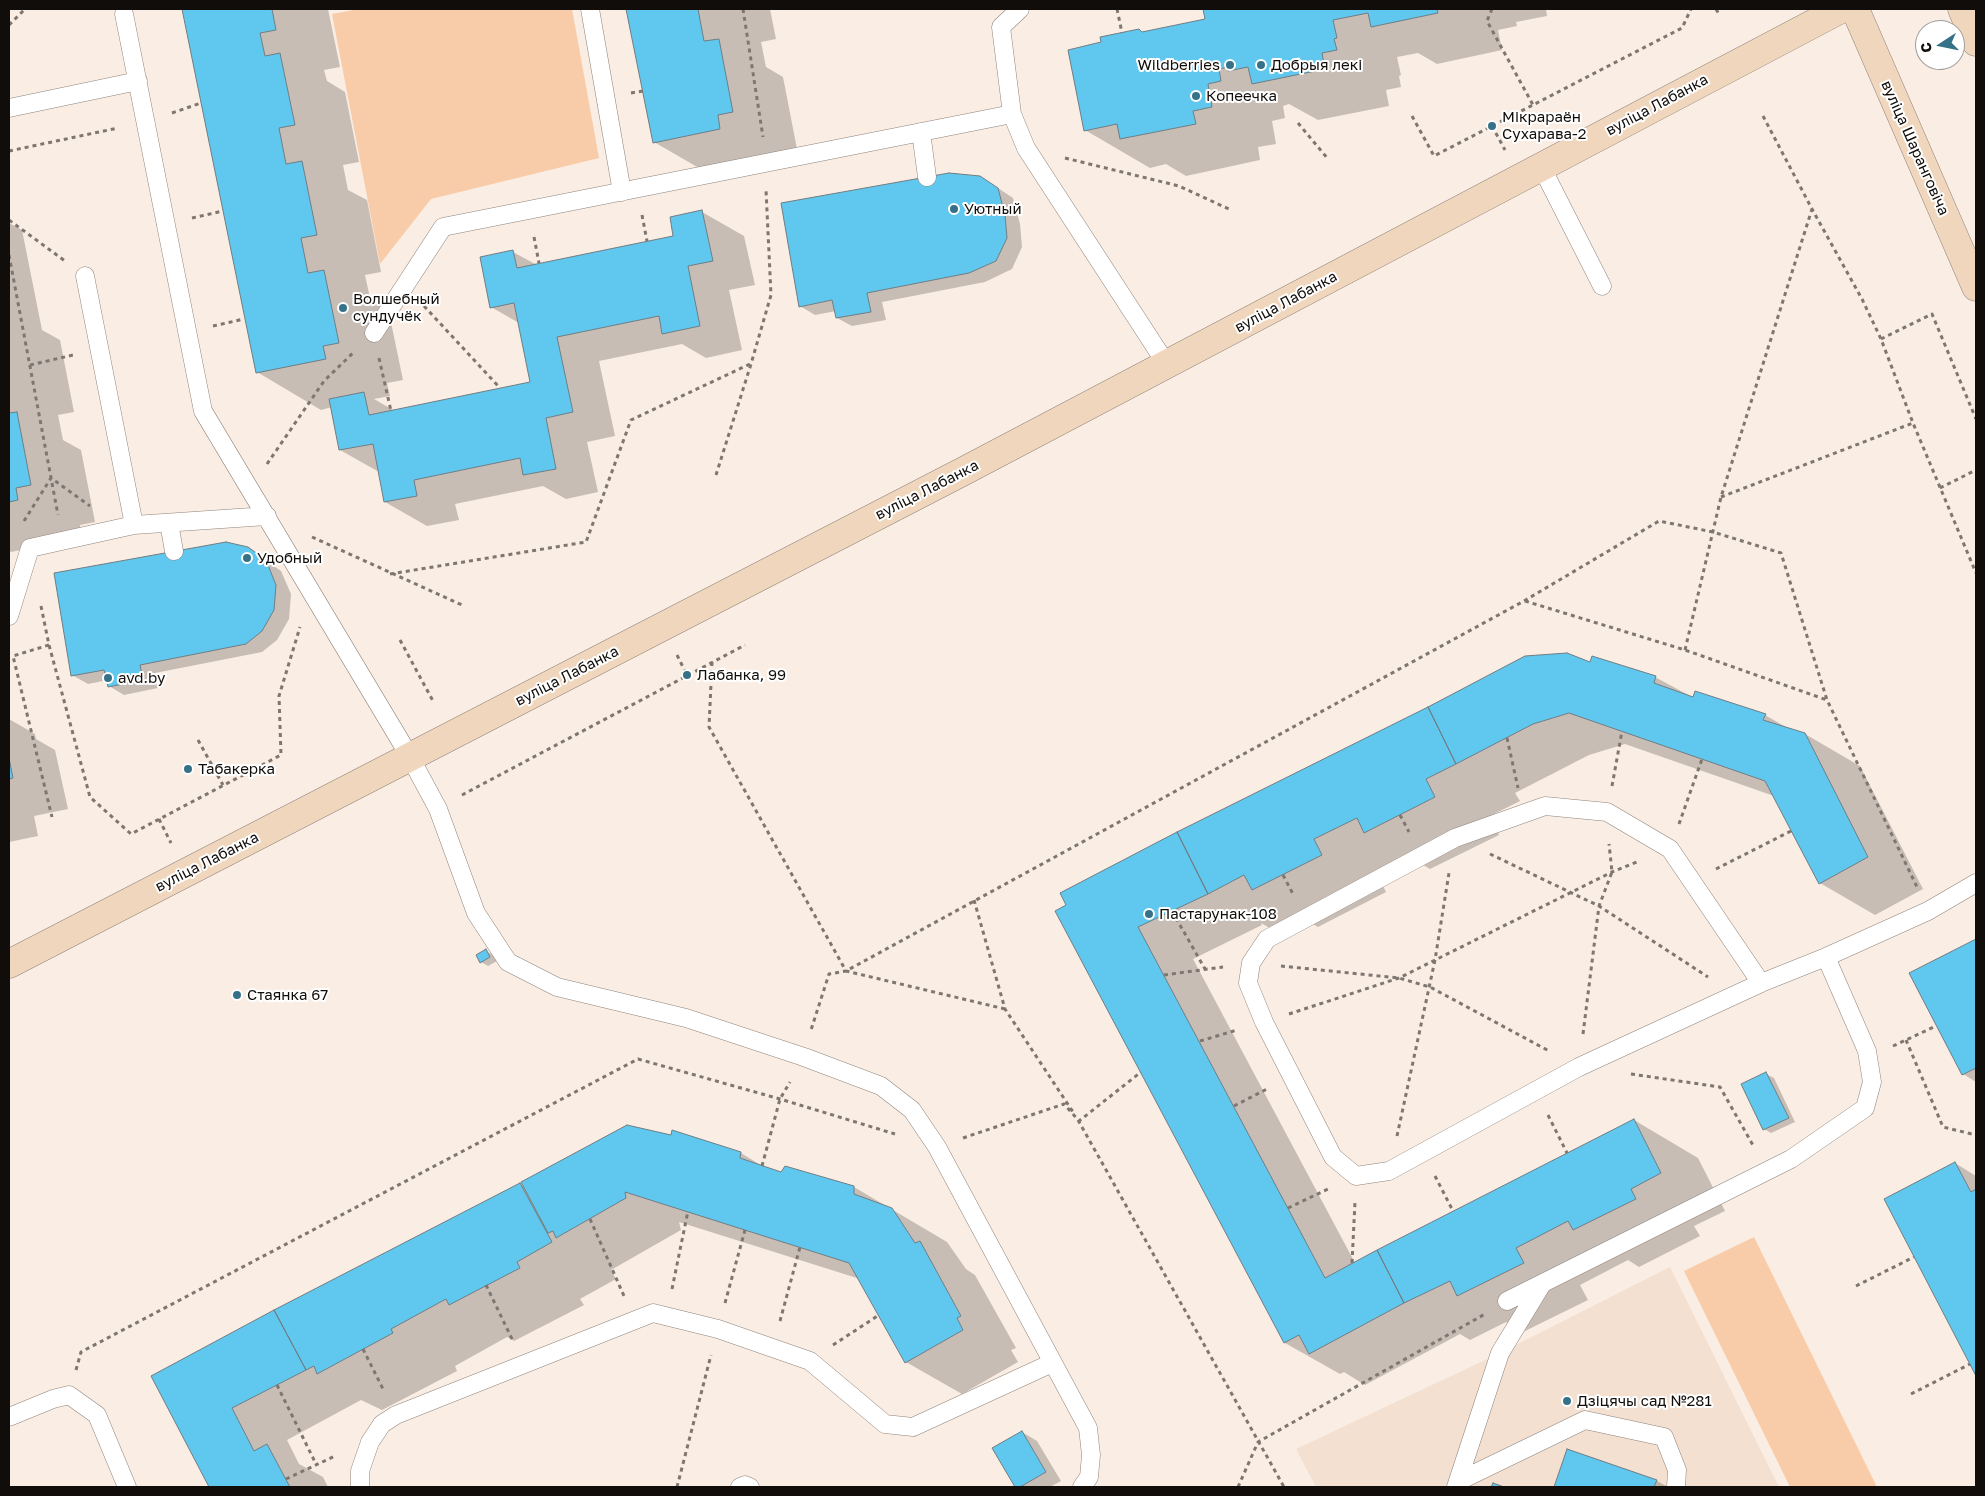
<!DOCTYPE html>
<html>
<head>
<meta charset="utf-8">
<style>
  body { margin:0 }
  #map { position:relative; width:1985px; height:1496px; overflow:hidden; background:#faede3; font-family:"Golos Text",sans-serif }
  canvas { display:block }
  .frame { position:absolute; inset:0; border:10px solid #110d0a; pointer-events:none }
  .north { position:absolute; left:1915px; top:20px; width:50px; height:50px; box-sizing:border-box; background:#fff; border:1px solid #a09e9d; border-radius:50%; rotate:259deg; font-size:14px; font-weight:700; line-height:20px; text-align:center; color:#110d0a }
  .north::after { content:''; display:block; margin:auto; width:18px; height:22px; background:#357288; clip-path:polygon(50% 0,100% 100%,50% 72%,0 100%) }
</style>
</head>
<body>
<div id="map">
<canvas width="1985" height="1496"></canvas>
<div class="frame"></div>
<div class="north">С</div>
</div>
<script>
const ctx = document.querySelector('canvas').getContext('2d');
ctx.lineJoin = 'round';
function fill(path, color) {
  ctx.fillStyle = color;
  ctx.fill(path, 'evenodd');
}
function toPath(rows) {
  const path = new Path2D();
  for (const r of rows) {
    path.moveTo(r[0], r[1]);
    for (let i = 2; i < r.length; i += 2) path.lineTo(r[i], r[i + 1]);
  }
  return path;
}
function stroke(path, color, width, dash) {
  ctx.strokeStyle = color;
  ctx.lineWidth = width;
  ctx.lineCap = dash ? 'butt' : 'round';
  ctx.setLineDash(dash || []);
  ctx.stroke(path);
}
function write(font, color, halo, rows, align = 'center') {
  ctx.font = font + ' "Golos Text",sans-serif';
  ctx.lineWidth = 4;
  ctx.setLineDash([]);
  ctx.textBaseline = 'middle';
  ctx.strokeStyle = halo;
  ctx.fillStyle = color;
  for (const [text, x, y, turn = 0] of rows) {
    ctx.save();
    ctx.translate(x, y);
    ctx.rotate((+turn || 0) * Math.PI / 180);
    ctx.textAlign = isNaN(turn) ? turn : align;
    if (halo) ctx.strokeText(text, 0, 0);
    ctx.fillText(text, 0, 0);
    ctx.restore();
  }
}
const built = toPath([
  [1670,1267,1779,1487,1316,1487,1296,1449,1500,1353]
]);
const green = toPath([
  [359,9,572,9,599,158,431,199,380,264,332,14],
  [1754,1237,1877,1487,1790,1487,1684,1271]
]);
const shadow = toPath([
  [183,9,328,9,340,67,324,70,327,81,345,92,359,162,343,165,348,190,367,200,381,272,365,275,370,298,388,308,403,380,387,383,390,396,374,399,395,411,532,383,519,323,491,307,513,252,537,265,675,237,702,212,744,236,755,285,729,290,742,350,706,358,682,344,599,361,615,436,587,442,598,492,566,499,543,486,455,504,459,520,427,526,385,502,379,472,340,450,332,407,321,410,257,372],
  [627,9,770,9,776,39,761,42,766,67,783,77,797,149,718,179,654,142],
  [1204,9,1546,9,1547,16,1516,22,1517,26,1498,30,1502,50,1437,64,1418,53,1397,57,1401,75,1399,76,1401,87,1386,90,1389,106,1318,120,1289,104,1283,106,1285,118,1272,121,1276,144,1258,147,1260,160,1186,176,1166,164,1150,168,1085,130,1102,43,1139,30,1143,33,1206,20],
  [995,186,1013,198,1020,224,1022,247,1012,269,985,282,882,302,886,320,852,326,837,318,836,311,815,315,800,306],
  [9,223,22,230,42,330,60,340,74,412,58,415,63,440,81,450,95,522,80,525,82,537,11,552,9,550],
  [248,548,281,571,291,594,289,619,277,640,262,652,155,673,158,688,124,695,109,686,108,680,88,684,72,675],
  [1591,664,1655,677,1694,698,1696,692,1765,715,1791,730,1805,734,1860,766,1923,889,1875,915,1820,883,1774,796,1625,744,1589,755,1515,793,1520,801,1490,816,1499,835,1430,869,1413,859,1378,876,1386,892,1318,927,1300,917,1273,930,1261,923,1262,925,1193,959,1355,1263,1634,1120,1698,1158,1725,1211,1694,1226,1700,1236,1639,1267,1628,1260,1580,1285,1588,1300,1523,1332,1506,1322,1470,1340,1460,1334,1365,1385,1344,1372,1340,1374,1285,1343,1056,911],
  [9,719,35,734,36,739,55,750,68,809,34,816,38,836,9,842],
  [1976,940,1976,1082,1963,1074,1910,974],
  [486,951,493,955,497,961,488,966,481,962],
  [1766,1074,1774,1078,1795,1122,1771,1133,1764,1129],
  [673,1132,741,1153,767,1169,782,1173,854,1187,947,1242,966,1269,975,1275,1016,1348,1011,1350,1018,1362,962,1394,906,1362,860,1279,679,1222,681,1230,611,1270,616,1279,580,1299,584,1305,514,1341,507,1337,455,1366,457,1371,382,1410,361,1400,287,1440,299,1464,323,1477,328,1487,211,1487,153,1376,520,1184,525,1187,672,1136],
  [1955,1163,1976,1176,1976,1373,1886,1199],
  [1022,1432,1037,1441,1061,1481,1050,1487,1017,1487,994,1448],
  [1568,1450,1657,1481,1668,1487,1555,1487]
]);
const building = toPath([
  [182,9,272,9,276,30,260,33,265,56,280,53,295,125,279,128,286,164,302,161,317,235,301,238,308,273,324,270,339,343,323,346,326,359,256,373,182,9],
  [626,9,698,9,704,41,719,39,733,112,718,115,720,129,653,143,626,9],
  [1203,9,1437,9,1438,13,1371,27,1368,13,1333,20,1337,38,1334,39,1337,50,1322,53,1325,69,1252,84,1248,67,1228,71,1228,67,1219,69,1221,81,1208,84,1212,107,1193,111,1196,124,1120,139,1117,124,1084,131,1068,50,1101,42,1100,37,1139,29,1142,32,1205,19,1203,9],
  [949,173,980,176,998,188,1005,215,1007,238,996,261,969,273,867,293,871,312,836,318,832,300,799,307,781,203,949,173],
  [702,210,713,261,688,266,700,326,662,334,659,316,557,337,573,412,546,418,556,469,523,475,520,458,414,480,417,496,384,502,373,444,339,450,329,399,364,392,369,415,530,382,514,303,490,308,480,257,513,250,517,268,673,236,670,217,702,210],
  [17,412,31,485,16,488,18,500,9,502,9,413,17,412],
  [226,542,248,547,266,560,276,585,274,610,262,631,246,644,140,665,143,680,108,687,104,670,71,676,54,573,226,542],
  [1567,653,1590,662,1592,656,1656,676,1654,683,1693,697,1695,691,1766,714,1763,720,1805,733,1868,857,1819,884,1765,781,1569,713,1533,724,1456,764,1428,707,1525,656,1567,653],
  [1428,707,1456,764,1426,779,1435,797,1364,833,1357,818,1314,839,1322,855,1252,890,1244,875,1208,894,1177,832,1428,707],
  [9,758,13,778,9,779,9,758],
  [1177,832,1208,894,1138,927,1325,1278,1377,1250,1404,1303,1309,1354,1299,1335,1284,1343,1055,911,1066,905,1060,893,1177,832],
  [1976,939,1976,1068,1962,1075,1909,973,1976,939],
  [486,949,490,957,480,963,476,955,486,949],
  [1766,1072,1789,1118,1763,1130,1741,1084,1766,1072],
  [1634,1119,1661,1173,1631,1189,1636,1199,1573,1230,1568,1221,1516,1248,1524,1263,1457,1296,1450,1281,1404,1303,1377,1250,1634,1119],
  [627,1125,671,1135,672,1130,741,1152,740,1158,781,1172,785,1166,854,1186,854,1194,892,1208,915,1243,920,1241,961,1316,957,1318,963,1330,905,1363,849,1263,625,1192,626,1198,556,1238,553,1231,548,1233,521,1182,627,1125],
  [1955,1162,1971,1192,1976,1189,1976,1376,1884,1199,1955,1162],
  [520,1183,552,1242,517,1262,520,1268,449,1305,446,1299,391,1329,393,1333,317,1374,314,1366,306,1370,274,1310,520,1183],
  [274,1310,306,1370,232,1408,254,1451,267,1444,290,1487,209,1487,151,1376,274,1310],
  [1022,1431,1046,1472,1020,1487,1015,1487,992,1448,1022,1431],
  [1567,1449,1657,1480,1654,1487,1554,1487,1567,1449],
  [1493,1483,1504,1487,1491,1487,1493,1483]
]);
const path = toPath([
  [743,9,763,137],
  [1117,9,1122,33],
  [1492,9,1487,21,1533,105],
  [1716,9,1720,16],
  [9,25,25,9],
  [631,93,643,91],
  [172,113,201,103],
  [1412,116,1434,156,1682,28,1691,9],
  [1763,116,1812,209,1862,299,1881,339,1913,423,1976,573],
  [1298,123,1328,159],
  [1492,126,1505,150],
  [9,151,118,128],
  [1065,158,1179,186,1231,210],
  [642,215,647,241],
  [192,218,223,211],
  [9,220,65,261],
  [534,237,539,263],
  [9,255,58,515],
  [424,306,500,388],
  [213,326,244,319],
  [1881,339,1932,314,1976,419],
  [379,358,391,411],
  [30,365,73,355],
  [267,464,324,381,355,351],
  [716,475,751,364,771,295,766,190],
  [1940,488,1976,470],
  [1721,497,1913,423],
  [24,521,51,478,90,506],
  [312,537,462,605],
  [390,574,586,542,631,420,750,364],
  [1525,601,1685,650,1827,700],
  [41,606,49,645,90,797,131,834,281,755,279,696,300,627],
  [400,640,433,701],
  [49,645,13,656,52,817],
  [1685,650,1721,497,1812,209],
  [677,655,687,675],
  [712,662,709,727,846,971,829,974,811,1030],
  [1507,738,1518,788],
  [198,740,223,785],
  [1612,786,1622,731],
  [462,795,745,645],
  [1400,815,1409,832],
  [159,819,171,843],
  [1679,824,1702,759],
  [1490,854,1599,906,1708,977],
  [1716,869,1791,831],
  [1283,875,1293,894],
  [974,900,1005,1009,1073,1112],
  [1172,911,1205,969],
  [1281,966,1399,978,1430,987,1549,1051],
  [1164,975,1223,967],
  [1005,1009,846,971,1524,601,1659,521,1713,532,1781,553,1827,700,1917,887],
  [1289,1014,1399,978,1612,872,1637,862],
  [1583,1034,1599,906,1612,872,1609,844],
  [1906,1040,1943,1127,1976,1135],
  [1200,1041,1237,1030],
  [1893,1046,1936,1026],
  [1631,1074,1720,1087,1754,1147],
  [1234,1106,1269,1088],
  [1548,1115,1567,1153],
  [1078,1120,1284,1487],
  [1397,1136,1435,960,1449,873],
  [963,1138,1064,1104,1079,1121,1141,1072],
  [762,1166,780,1099,790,1082],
  [1435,1176,1453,1211],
  [1288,1208,1328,1189],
  [590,1219,624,1296],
  [1352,1263,1355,1202],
  [486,1285,513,1341],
  [1856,1286,1914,1257],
  [672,1289,688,1211],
  [725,1303,745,1230],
  [780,1321,800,1247],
  [833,1345,879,1315],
  [363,1349,384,1391],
  [76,1370,81,1352,638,1059,780,1099,895,1134],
  [277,1385,316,1464],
  [1911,1394,1970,1364],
  [286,1479,335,1456],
  [677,1487,711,1355],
  [1238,1487,1258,1442,1485,1314]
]);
const lane = toPath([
  [590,9,622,192],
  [1020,9,1001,27,1012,114,1026,148,1167,365],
  [124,14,203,411,410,757,438,809,476,913,508,962,557,987,686,1018,804,1057,881,1086,912,1110,937,1147,1088,1428,1091,1455,1089,1477,1082,1487],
  [9,108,138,81],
  [921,132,927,177],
  [1541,166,1602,286],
  [85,276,134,525,267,516],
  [374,333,443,227,1012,114],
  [169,523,174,551],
  [9,616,30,548,134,525],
  [1761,983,1670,849,1607,812,1545,806,1455,838,1267,939,1251,963,1248,983,1264,1022,1333,1157,1356,1176,1389,1171,1579,1067,1761,983,1826,957,1928,911,1976,883],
  [1507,1301,1791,1159,1865,1108,1872,1082,1867,1051,1826,957],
  [9,1417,53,1399,69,1395,97,1415,127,1487],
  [1459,1481,1585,1420,1664,1437,1677,1470,1676,1487],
  [360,1487,360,1471,370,1442,382,1424,396,1415,653,1313,718,1329,810,1361,885,1424,913,1427,1052,1363],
  [740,1487,745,1485,750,1487],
  [1456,1487,1500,1353,1542,1284]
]);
const secondary = toPath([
  [1855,9,1976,287],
  [1962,9,1976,42],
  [9,964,964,471,1841,9]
]);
const markers = [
  [1230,65,5,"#357288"],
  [1261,65,5,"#357288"],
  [1196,96,5,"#357288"],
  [1492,126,5,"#357288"],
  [954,209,5,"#357288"],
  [343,308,5,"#357288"],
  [247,558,5,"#357288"],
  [687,675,5,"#357288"],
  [108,678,5,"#357288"],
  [188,769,5,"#357288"],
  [1149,914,5,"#357288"],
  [237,995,5,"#357288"],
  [1567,1401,5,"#357288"]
];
const poiNames = [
  ["Wildberries",1220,65,"right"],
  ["Добрыя лекі",1271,65],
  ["Копеечка",1206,96],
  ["Мікрараён",1502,117],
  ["Сухарава-2",1502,134],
  ["Уютный",964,209],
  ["Волшебный",353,299],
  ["сундучёк",353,316],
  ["Удобный",257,558],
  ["Лабанка, 99",697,675],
  ["avd.by",118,678],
  ["Табакерка",198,769],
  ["Пастарунак-108",1159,914],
  ["Стаянка 67",247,995],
  ["Дзіцячы сад №281",1577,1401]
];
const streetNames = [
  ["вуліца Лабанка",1657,105,-28],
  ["вуліца Шаранговіча",1915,148,66],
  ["вуліца Лабанка",1286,302,-28],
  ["вуліца Лабанка",927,490,-27],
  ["вуліца Лабанка",567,676,-27],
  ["вуліца Лабанка",207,862,-27]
];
fill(built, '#f3e0d1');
fill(green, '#f9cca9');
fill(shadow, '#0003');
fill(building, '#60c7ee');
stroke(building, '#6f7d83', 1);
stroke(lane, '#8f837b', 19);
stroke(secondary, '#8f837b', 29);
stroke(path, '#7e7670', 3, [4, 4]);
stroke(lane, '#fff', 18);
stroke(secondary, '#f0d6bc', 28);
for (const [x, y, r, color] of markers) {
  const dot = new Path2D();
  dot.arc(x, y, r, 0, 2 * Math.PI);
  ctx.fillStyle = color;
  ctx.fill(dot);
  stroke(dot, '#fff', 2);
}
write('15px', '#110d0a', '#fff', poiNames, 'left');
write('15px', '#110d0a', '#fff', streetNames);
</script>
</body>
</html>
